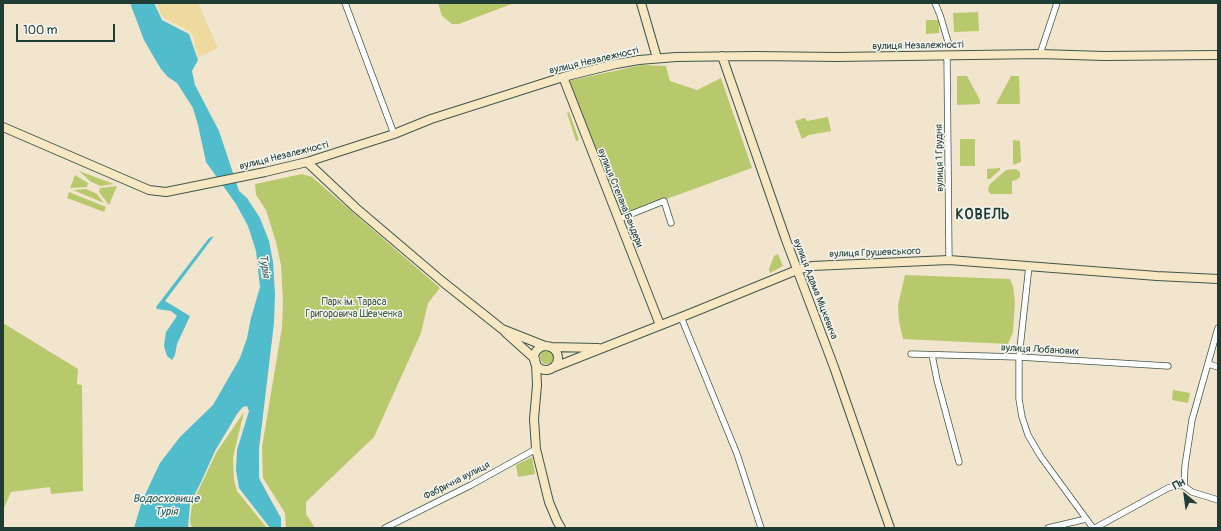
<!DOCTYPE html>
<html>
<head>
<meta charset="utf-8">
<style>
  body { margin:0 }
  #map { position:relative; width:1221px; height:531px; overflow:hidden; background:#f2e5ce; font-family:Pangolin,sans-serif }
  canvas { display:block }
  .frame { position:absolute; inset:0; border:4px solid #1f3d34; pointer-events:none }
  .north { position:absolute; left:1165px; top:475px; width:40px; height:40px; -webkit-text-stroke:3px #f6f6f2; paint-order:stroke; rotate:331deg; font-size:11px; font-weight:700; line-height:16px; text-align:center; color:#1f3d34 }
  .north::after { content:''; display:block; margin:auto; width:14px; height:18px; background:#1f3d34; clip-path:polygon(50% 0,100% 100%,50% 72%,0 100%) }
  .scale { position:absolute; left:16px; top:24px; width:99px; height:18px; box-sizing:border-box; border:2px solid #1f3d34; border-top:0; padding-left:5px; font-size:12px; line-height:14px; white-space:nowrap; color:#1f3d34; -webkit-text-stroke:3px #f6f6f2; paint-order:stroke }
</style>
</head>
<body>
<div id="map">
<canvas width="1221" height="531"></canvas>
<div class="frame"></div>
<div class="north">Пн</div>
<div class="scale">100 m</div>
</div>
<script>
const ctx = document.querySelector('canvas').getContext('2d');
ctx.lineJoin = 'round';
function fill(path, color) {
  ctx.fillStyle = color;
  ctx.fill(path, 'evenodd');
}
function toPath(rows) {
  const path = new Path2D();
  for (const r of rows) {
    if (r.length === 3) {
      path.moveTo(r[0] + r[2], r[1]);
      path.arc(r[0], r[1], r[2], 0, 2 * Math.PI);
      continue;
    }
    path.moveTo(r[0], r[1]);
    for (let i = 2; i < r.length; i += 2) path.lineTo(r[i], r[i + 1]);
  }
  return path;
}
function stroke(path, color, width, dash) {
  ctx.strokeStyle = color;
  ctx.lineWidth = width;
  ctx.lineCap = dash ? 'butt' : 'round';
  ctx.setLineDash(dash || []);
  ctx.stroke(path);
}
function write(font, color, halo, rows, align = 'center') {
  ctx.font = font + ' Pangolin,sans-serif';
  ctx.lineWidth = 3;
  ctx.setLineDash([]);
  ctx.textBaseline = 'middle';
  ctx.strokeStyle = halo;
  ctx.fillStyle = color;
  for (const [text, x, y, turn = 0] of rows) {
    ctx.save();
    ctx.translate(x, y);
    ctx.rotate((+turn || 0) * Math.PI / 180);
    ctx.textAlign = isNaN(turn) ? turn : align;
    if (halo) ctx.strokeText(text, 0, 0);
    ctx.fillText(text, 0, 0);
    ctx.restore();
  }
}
const green = toPath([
  [438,3,514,3,459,24,452,24,442,16],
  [978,12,979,31,954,32,953,13],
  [926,20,939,20,939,33,926,34],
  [642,65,666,66,670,81,697,90,721,78,752,168,622,215,568,81],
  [957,76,967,76,980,100,980,104,957,105],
  [1011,76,1019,76,1020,104,996,104],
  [569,112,579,140,576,141,567,113],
  [828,117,831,131,809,135,802,139,795,121,805,118,807,121],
  [960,139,975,139,975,166,960,166],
  [1013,140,1020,141,1021,162,1013,165],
  [1000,168,1000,170,990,179,987,179,987,169],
  [1016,169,1020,172,1020,177,1016,180,1012,181,1012,194,991,194,989,192,988,190,989,185,1006,170],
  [79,171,114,184,100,186,90,181],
  [302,174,312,177,440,288,428,303,421,333,374,437,306,502,306,514,315,528,286,528,285,513,263,478,262,447,282,327,283,301,281,265,276,242,266,210,256,195,255,184],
  [75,175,88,183,87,187,70,188],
  [117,186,109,205,99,192,100,188],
  [86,189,97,194,104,203,73,190],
  [69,192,106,207,104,212,67,198],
  [778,254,783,266,770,273,769,269,774,256],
  [905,275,1010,279,1013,286,1015,302,1013,332,1008,344,903,339,899,321,898,305],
  [3,323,78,369,77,384,82,385,83,491,51,494,50,487,11,492,3,510],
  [547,357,7],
  [1173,390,1190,393,1188,403,1172,400],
  [244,412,233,457,234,480,237,491,267,528,192,528,190,521,192,504,216,453],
  [532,457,535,474,518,477,516,465]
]);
const sand = toPath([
  [156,3,198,3,218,48,199,57,196,50,193,36,189,31,165,19,160,13]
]);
const water = toPath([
  [130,3,154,3,162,20,189,34,198,60,192,71,195,85,219,131,239,191,247,198,260,218,269,241,273,262,275,294,274,323,259,449,259,478,272,502,281,518,281,528,270,528,239,488,236,470,237,450,249,411,247,406,243,407,237,414,215,451,201,482,190,504,188,528,134,528,142,501,160,463,180,437,213,405,240,358,247,338,251,318,260,287,256,251,248,226,236,204,206,162,198,125,193,108,177,83,168,77,161,69,152,54,144,40],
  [214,236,165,301,190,316,177,344,175,355,172,360,167,356,164,346,166,332,177,316,171,311,157,309,156,307,209,238]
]);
const street = toPath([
  [345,3,394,134],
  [935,3,940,15,949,45],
  [1040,54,1057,3],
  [947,56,949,260],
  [619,219,664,201,671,223],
  [1029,266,1019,357,1019,399,1022,417,1028,435,1041,457,1093,528],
  [681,317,737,454,761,528],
  [911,354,1019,357,1168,366],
  [932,355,937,380,959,462],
  [1208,364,1218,367],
  [1184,486,1185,466,1192,420,1218,328],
  [385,528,471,485,536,449],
  [1048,528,1086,519],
  [1095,528,1168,488,1178,485,1184,486,1192,492,1218,500]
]);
const secondary = toPath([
  [641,3,657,58],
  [722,56,786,240,834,367,890,528],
  [563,77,660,325],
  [3,127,149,190,166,192,265,172,307,162,394,134,431,119,563,77,616,64,639,60,676,57,755,56,837,57,1040,54,1104,56,1218,55],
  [307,162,356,208,443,282,502,329,545,346],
  [505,332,535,359],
  [546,358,12],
  [550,347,598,348],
  [536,363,537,385,534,419,536,449,549,502,557,521,561,528],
  [552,368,689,314,797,270,812,266,949,260,1157,276,1218,279]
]);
const streetNames = [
  ["вулиця Незалежності",918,46,-1],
  ["вулиця Незалежності",594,61,-13],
  ["вулиця Незалежності",284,156,-14],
  ["вулиця 1 Грудня",940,158,-91],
  ["вулиця Степана Бандери",620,198,68],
  ["вулиця Грушевського",875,253,-2],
  ["вулиця Адама Міцкевича",815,289,69],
  ["вулиця Лобанових",1040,350,3],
  ["Фабрична вулиця",457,481,-27]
];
const parkNames = [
  ["Парк ім. Тараса",354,302],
  ["Григоровича Шевченка",354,314]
];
const waterNames = [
  ["Турія",264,266,82],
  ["Водосховище",166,499],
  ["Турія",166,512]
];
const districtNames = [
  ["КОВЕЛЬ",983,215]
];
fill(green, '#b8c96d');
fill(sand, '#eeda9e');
fill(water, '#51bccc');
stroke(street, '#3f564b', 7);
stroke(secondary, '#3f564b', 10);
stroke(street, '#fff', 5.5);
stroke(secondary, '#f7e8c3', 8);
write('10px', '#1f3d34', '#f6f6f2', streetNames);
write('10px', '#3e593f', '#f6f6f2', parkNames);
write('italic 11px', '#2c5d5a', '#f6f6f2', waterNames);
ctx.letterSpacing = '1px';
write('bold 14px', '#1f3d34', '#f6f6f2', districtNames);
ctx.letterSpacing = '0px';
</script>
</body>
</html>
